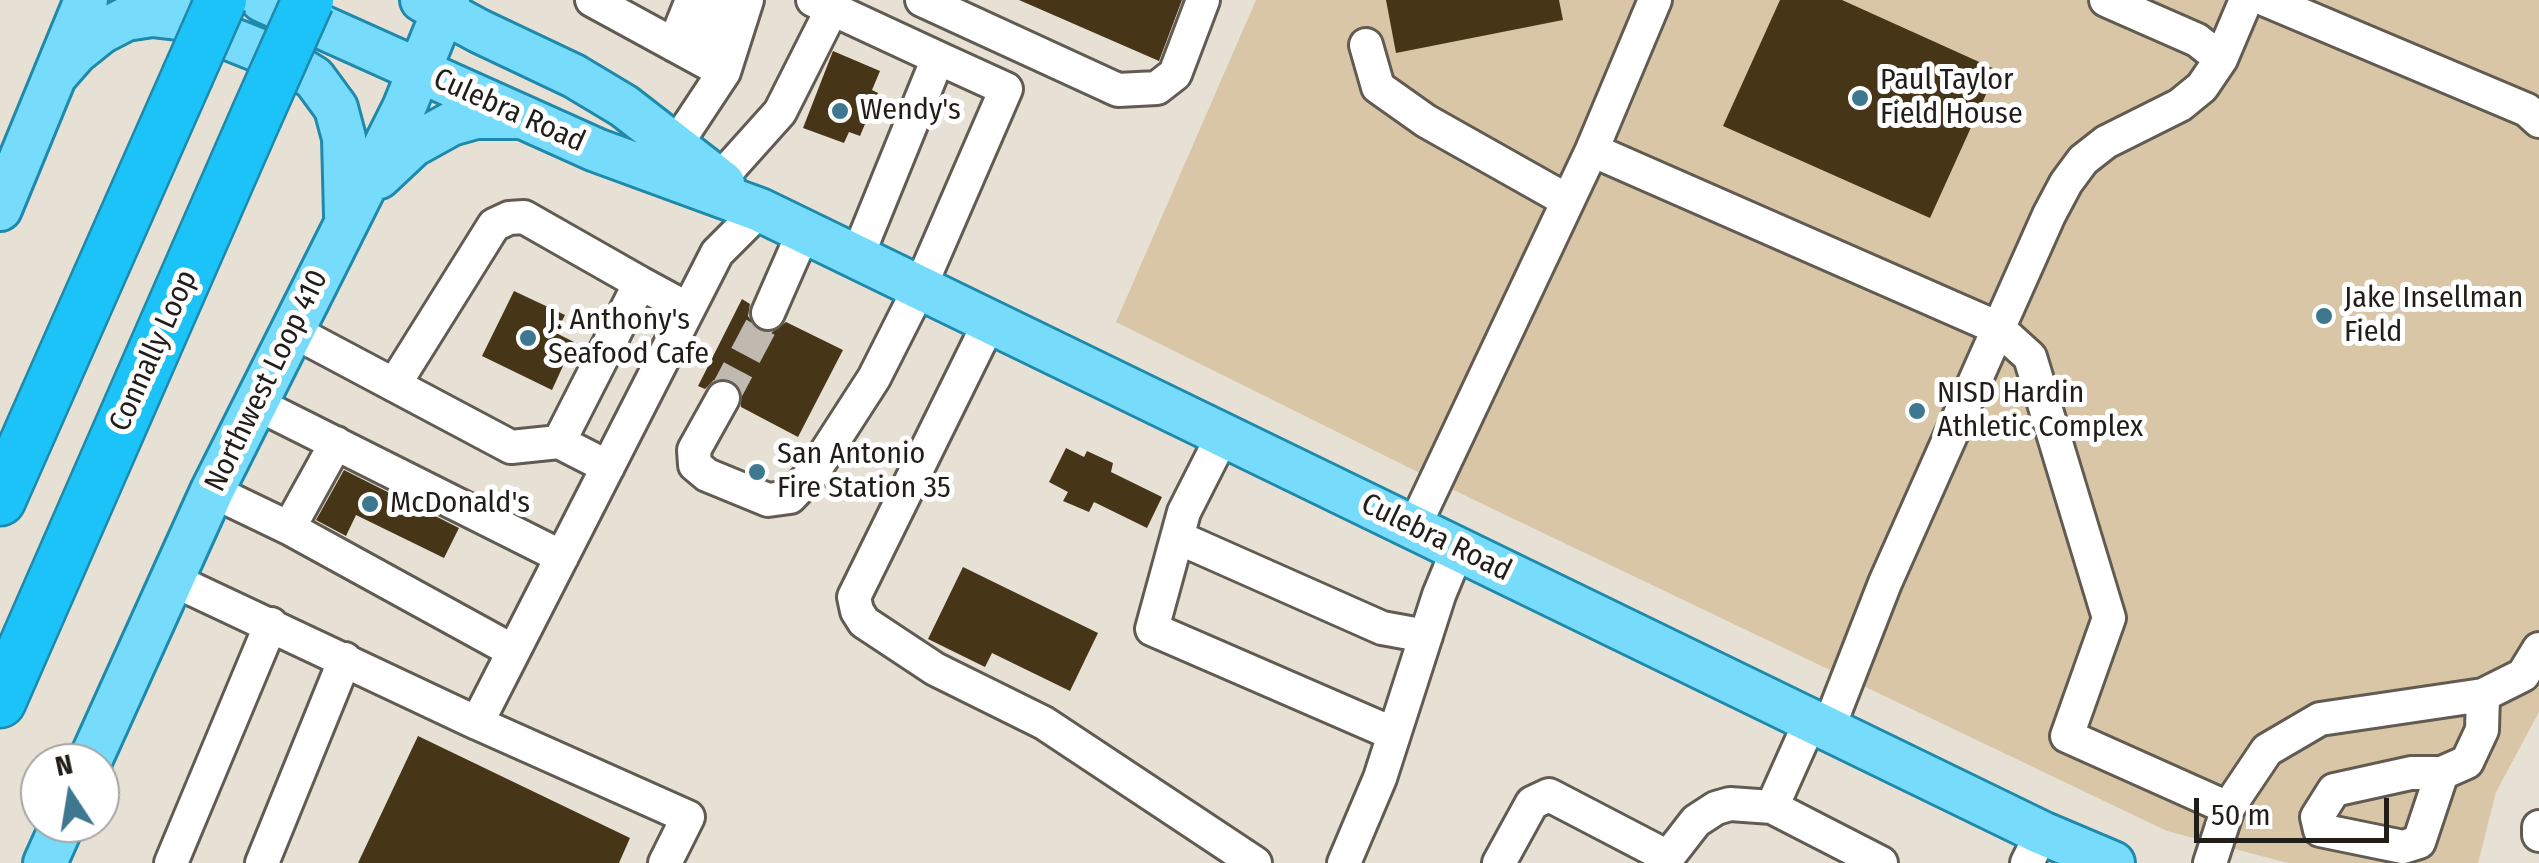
<!DOCTYPE html>
<html>
<head>
<meta charset="utf-8">
<style>
  body { margin:0 }
  #map { position:relative; width:2539px; height:863px; overflow:hidden; background:#e7e0d5; font-family:"Fira Sans Condensed",sans-serif }
  canvas { display:block }
  .north { position:absolute; left:20px; top:743px; width:100px; height:100px; box-sizing:border-box; background:#fff; border:2px solid #a6a5a3; border-radius:50%; rotate:348deg; font-size:28px; font-weight:700; line-height:40px; text-align:center; color:#211e1a }
  .north::after { content:''; display:block; margin:auto; width:35px; height:45px; background:#3d7890; clip-path:polygon(50% 0,100% 100%,50% 72%,0 100%) }
  .scale { position:absolute; left:2194px; top:798px; width:195px; height:45px; box-sizing:border-box; border:5px solid #211e1a; border-top:0; padding-left:12px; font-size:30px; line-height:35px; white-space:nowrap; color:#211e1a; -webkit-text-stroke:8px #fff; paint-order:stroke }
</style>
</head>
<body>
<div id="map">
<canvas width="2539" height="863"></canvas>
<div class="north">N</div>
<div class="scale">50 m</div>
</div>
<script>
const ctx = document.querySelector('canvas').getContext('2d');
ctx.lineJoin = 'round';
function fill(path, color) {
  ctx.fillStyle = color;
  ctx.fill(path, 'evenodd');
}
function toPath(rows) {
  const path = new Path2D();
  for (const r of rows) {
    path.moveTo(r[0], r[1]);
    for (let i = 2; i < r.length; i += 2) path.lineTo(r[i], r[i + 1]);
  }
  return path;
}
function stroke(path, color, width, dash) {
  ctx.strokeStyle = color;
  ctx.lineWidth = width;
  ctx.lineCap = dash ? 'butt' : 'round';
  ctx.setLineDash(dash || []);
  ctx.stroke(path);
}
function write(font, color, halo, rows, align = 'center') {
  ctx.font = font + ' "Fira Sans Condensed",sans-serif';
  ctx.lineWidth = 10;
  ctx.setLineDash([]);
  ctx.textBaseline = 'middle';
  ctx.strokeStyle = halo;
  ctx.fillStyle = color;
  for (const [text, x, y, turn = 0] of rows) {
    ctx.save();
    ctx.translate(x, y);
    ctx.rotate((+turn || 0) * Math.PI / 180);
    ctx.textAlign = isNaN(turn) ? turn : align;
    if (halo) ctx.strokeText(text, 0, 0);
    ctx.fillText(text, 0, 0);
    ctx.restore();
  }
}
const green = toPath([
  [1256,0,2539,0,2539,712,2496,792,2478,863,2288,863,2167,831,1472,499,1116,322]
]);
const building = toPath([
  [1019,0,1182,0,1159,61],
  [1386,0,1559,0,1563,20,1396,53],
  [1780,0,1842,0,1997,70,1930,218,1723,126],
  [833,51,880,71,872,90,878,93,860,136,849,132,844,143,803,128],
  [514,291,565,315,556,333,574,342,552,390,482,356],
  [742,299,750,304,748,316,759,331,771,333,786,322,843,350,798,437,741,407,741,389,732,380,714,380,705,389,698,386],
  [1066,448,1084,457,1087,451,1113,463,1111,472,1162,497,1147,528,1094,502,1089,512,1063,501,1068,492,1049,482],
  [344,470,459,528,444,558,356,515,346,536,316,520],
  [963,567,1098,633,1070,691,992,653,985,667,928,639],
  [418,736,630,838,619,863,358,863]
]);
const minorTunnel = toPath([
  [723,398,768,313]
]);
const minor = toPath([
  [592,0,724,72],
  [813,0,938,58,857,257],
  [922,0,1118,90,1157,88,1175,74,1203,0],
  [2106,0,2197,40,2221,59],
  [2266,0,2527,110,2539,121],
  [674,45,692,0],
  [1366,45,1378,87,1426,121,1568,201],
  [701,59,723,0],
  [675,146,724,72,747,0],
  [1592,150,1998,328,2030,357,2109,618,2067,736,2228,808],
  [719,180,780,112,832,9],
  [768,313,804,231],
  [990,321,854,597,857,611,864,622,935,669,1044,723,1255,863],
  [291,330,511,447,559,442,608,467],
  [394,385,494,225,509,218,524,217,640,283],
  [723,398,694,450,695,465,707,475,768,500,790,497,812,474,874,378,920,287,1006,89,938,58],
  [255,403,562,557],
  [1223,435,1184,512,1152,629,1394,734],
  [559,442,640,283,688,309],
  [212,491,289,528,513,651],
  [1414,527,1592,150,1655,0],
  [289,528,336,443],
  [1179,538,1382,628,1426,636],
  [171,579,477,723,717,253,760,210],
  [477,723,688,817,665,863],
  [1828,729,1885,583,2049,215,2066,183,2083,160,2106,142,2180,105,2202,87,2221,59,2246,0],
  [2442,773,2419,842,2403,847,2320,830,2317,817,2334,790,2411,773,2442,773,2467,762,2482,730,2483,695],
  [1772,807,1811,720],
  [2539,827,2539,835],
  [171,863,271,624],
  [262,863,345,659],
  [1344,863,1380,778,1439,595,1458,549],
  [1499,863,1532,803,1549,795,1668,857,1696,821,1716,808,1730,804,1772,807,1881,863],
  [2027,863,2042,833],
  [2210,863,2228,808,2267,750,2320,719,2483,695,2523,675,2539,649]
]);
const major = toPath([
  [262,0,596,150,760,210,2042,833,2113,863],
  [422,0,479,31,574,76,624,106,723,183],
  [55,76,76,52,101,32,126,19,152,15,178,18,288,62,314,78,336,108,344,138,346,216],
  [379,177,413,145,451,124,476,117,518,117],
  [0,209,86,0],
  [89,763,212,491,404,108,448,0],
  [45,863,63,823]
]);
const highway = toPath([
  [0,500,187,77],
  [0,702,256,117]
]);
const highwayBridge = toPath([
  [187,77,221,0],
  [256,117,308,0]
]);
const markers = [
  [1860,98,10,"#3d7890"],
  [840,111,10,"#3d7890"],
  [2324,316,10,"#3d7890"],
  [528,338,10,"#3d7890"],
  [1917,411,10,"#3d7890"],
  [757,472,10,"#3d7890"],
  [370,504,10,"#3d7890"]
];
const poiNames = [
  ["Paul Taylor",1880,81],
  ["Field House",1880,115],
  ["Wendy's",860,111],
  ["Jake Insellman",2344,299],
  ["Field",2344,333],
  ["J. Anthony's",548,321],
  ["Seafood Cafe",548,355],
  ["NISD Hardin",1937,394],
  ["Athletic Complex",1937,428],
  ["San Antonio",777,455],
  ["Fire Station 35",777,489],
  ["McDonald's",390,504]
];
const streetNames = [
  ["Culebra Road",509,111,24],
  ["Connally Loop",154,351,-66],
  ["Northwest Loop 410",267,381,-64],
  ["Culebra Road",1436,538,26]
];
fill(green, '#d9c6a7');
fill(building, '#463617');
stroke(minorTunnel, '#bfb9b0', 32, [32, 16]);
stroke(minor, '#615b52', 38);
stroke(major, '#1e89aa', 48);
stroke(highway, '#1e89aa', 55);
stroke(minor, '#fff', 32);
stroke(major, '#77dbfb', 42);
stroke(highway, '#1cc3f8', 50);
stroke(highwayBridge, '#1e89aa', 55, []);
stroke(highwayBridge, '#1cc3f8', 50);
for (const [x, y, r, color] of markers) {
  const dot = new Path2D();
  dot.arc(x, y, r, 0, 2 * Math.PI);
  ctx.fillStyle = color;
  ctx.fill(dot);
  stroke(dot, '#fff', 4);
}
write('30px', '#211e1a', '#fff', poiNames, 'left');
write('30px', '#211e1a', '#fff', streetNames);
</script>
</body>
</html>
